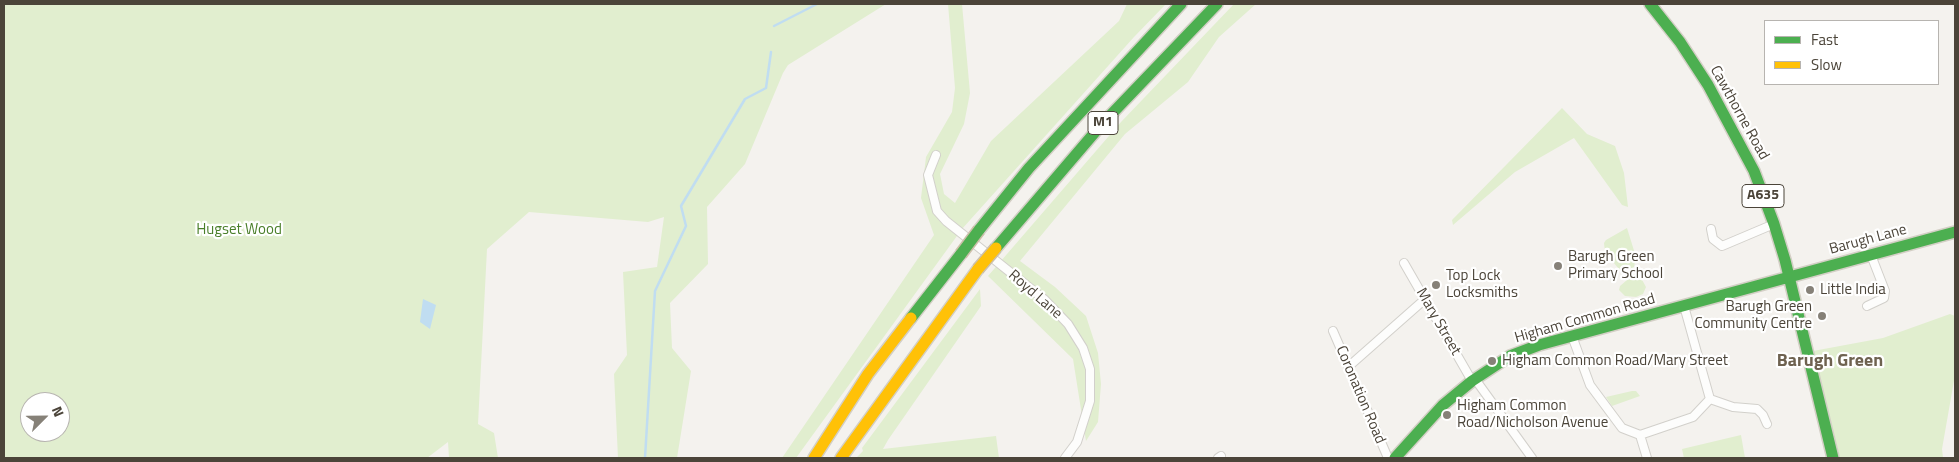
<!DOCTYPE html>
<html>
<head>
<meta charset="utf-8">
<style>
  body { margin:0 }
  #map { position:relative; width:1959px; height:462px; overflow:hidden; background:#f4f2ee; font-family:"Titillium Web",sans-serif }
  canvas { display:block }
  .frame { position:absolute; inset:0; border:5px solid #4b4439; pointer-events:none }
  .legend { position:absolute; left:1764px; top:20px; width:175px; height:65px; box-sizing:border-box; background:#fff; border:1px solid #b7b4b0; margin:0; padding:6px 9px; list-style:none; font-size:15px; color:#4b4439 }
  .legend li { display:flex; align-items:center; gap:10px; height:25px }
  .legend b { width:25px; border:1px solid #b7b4b0 }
  .north { position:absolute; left:20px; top:392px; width:50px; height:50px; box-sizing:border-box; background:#fff; border:1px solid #b7b4b0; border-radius:50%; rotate:67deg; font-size:14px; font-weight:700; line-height:20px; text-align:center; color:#4b4439 }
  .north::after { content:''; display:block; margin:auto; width:18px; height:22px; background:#868178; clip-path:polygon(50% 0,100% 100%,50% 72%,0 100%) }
</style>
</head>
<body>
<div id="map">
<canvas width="1959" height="462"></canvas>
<div class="frame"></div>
<ul class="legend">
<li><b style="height:6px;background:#4caf50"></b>Fast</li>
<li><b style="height:6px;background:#ffc107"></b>Slow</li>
</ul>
<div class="north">N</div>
</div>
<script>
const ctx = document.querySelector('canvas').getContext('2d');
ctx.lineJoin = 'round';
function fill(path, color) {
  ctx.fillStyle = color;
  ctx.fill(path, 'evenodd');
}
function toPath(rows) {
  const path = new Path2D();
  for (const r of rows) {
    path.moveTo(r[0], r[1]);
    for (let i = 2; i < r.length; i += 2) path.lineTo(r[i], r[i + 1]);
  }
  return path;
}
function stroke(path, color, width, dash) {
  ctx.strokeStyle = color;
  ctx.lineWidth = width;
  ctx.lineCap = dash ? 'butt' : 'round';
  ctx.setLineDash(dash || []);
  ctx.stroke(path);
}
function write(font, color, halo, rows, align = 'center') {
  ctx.font = font + ' "Titillium Web",sans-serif';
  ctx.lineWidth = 4.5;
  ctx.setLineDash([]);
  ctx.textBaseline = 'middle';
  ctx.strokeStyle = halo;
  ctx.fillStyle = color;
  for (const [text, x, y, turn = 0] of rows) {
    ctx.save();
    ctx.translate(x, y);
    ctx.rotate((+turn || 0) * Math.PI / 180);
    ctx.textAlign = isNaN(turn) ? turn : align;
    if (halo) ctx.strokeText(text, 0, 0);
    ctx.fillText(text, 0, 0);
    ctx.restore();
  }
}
const green = toPath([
  [4,4,886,4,788,65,783,73,745,164,707,207,708,264,670,303,672,348,691,371,677,458,618,458,614,374,627,355,623,272,657,267,664,217,648,222,529,212,487,249,478,424,494,433,498,458,449,458,448,442,427,458,4,458],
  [30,402,60,402,60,432,30,432],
  [948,4,962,4,970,93,964,124,940,174,944,194,955,203,991,141,1119,21,1127,4,1166,4,1134,37,962,229,796,458,782,458,934,235,921,198,926,157,952,112,955,88],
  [1234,4,1256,4,1219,37,1188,82,1125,134,1020,261,1055,287,1086,316,1098,353,1101,384,1098,422,1086,441,1073,359,988,276,1121,122],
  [1562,108,1587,134,1615,146,1624,173,1628,207,1622,205,1574,138,1515,172,1453,225,1452,220],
  [1627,228,1636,257,1634,267,1626,272,1618,268,1605,252,1604,243,1606,240],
  [1634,274,1640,276,1646,287,1643,294,1636,297,1625,296,1619,290,1620,286],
  [980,289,981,306,888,440,883,449,996,436,999,458,856,458,863,451,862,448],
  [1950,314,1955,316,1955,375,1942,449,1943,458,1840,458,1813,351,1883,338],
  [1632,391,1636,391,1640,396,1612,406,1606,397],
  [1741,435,1745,458,1684,458,1682,449]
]);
const water = toPath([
  [423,299,436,305,430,329,420,322]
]);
const stream = toPath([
  [774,26,817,4],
  [645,458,655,291,686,226,681,206,745,99,766,88,771,52]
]);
const street = toPath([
  [936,155,928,175,937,211,946,221,1045,300,1068,324,1083,348,1090,369,1090,401,1077,442,1065,458],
  [1711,229,1713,239,1722,246,1774,224],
  [1404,263,1472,381],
  [1867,306,1884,298,1885,291,1871,255],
  [1333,331,1388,458],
  [1572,336,1590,385,1622,428,1640,435,1693,417,1710,399,1684,306],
  [1348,367,1424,300],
  [1475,379,1532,458],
  [1710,399,1733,407,1757,409,1763,415,1767,424],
  [1640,435,1647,458],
  [1218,458,1221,456]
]);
const fast = toPath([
  [1650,4,1680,42,1708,85,1754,171,1774,224,1785,260,1833,458],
  [979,230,1029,168,1181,4],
  [996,248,1102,124,1217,4],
  [911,318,961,254],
  [1395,458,1443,405,1472,381,1510,356,1539,345,1955,232]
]);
const slow = toPath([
  [814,458,868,374,911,318],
  [841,458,978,269]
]);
const fastBridge = toPath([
  [961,254,979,230]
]);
const slowBridge = toPath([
  [978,269,996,248]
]);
const markers = [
  [1558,266,5,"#868178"],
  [1436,285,5,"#868178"],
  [1810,290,5,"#868178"],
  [1822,316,5,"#868178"],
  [1492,361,5,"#868178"],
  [1447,415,5,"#868178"]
];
const shields = [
  [1103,123,30],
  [1763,196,42]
];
const shieldNames = [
  ["M1",1103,123],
  ["A635",1763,196]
];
const streetNames = [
  ["Cawthorne Road",1739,113,61],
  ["Barugh Lane",1868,240,-15],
  ["Royd Lane",1035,295,41],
  ["Higham Common Road",1585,319,-16],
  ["Mary Street",1438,322,60],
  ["Coronation Road",1360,395,67]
];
const parkNames = [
  ["Hugset Wood",239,230]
];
const poiNames = [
  ["Barugh Green",1568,257],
  ["Primary School",1568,274],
  ["Top Lock",1446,276],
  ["Locksmiths",1446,293],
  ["Little India",1820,290],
  ["Barugh Green",1812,307,"right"],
  ["Community Centre",1812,324,"right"],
  ["Higham Common Road/Mary Street",1502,361],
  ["Higham Common",1457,406],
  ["Road/Nicholson Avenue",1457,423]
];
const quarterNames = [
  ["Barugh Green",1830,362]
];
fill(green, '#e1eecf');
fill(water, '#c0ddf1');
stroke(stream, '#c0ddf1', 2.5);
stroke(street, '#d2d0cb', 10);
stroke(fast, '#d3cfc5', 14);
stroke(slow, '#d3cfc5', 14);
stroke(street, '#fdfdfc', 8);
stroke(fast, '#4caf50', 11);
stroke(slow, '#ffc107', 11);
stroke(fastBridge, '#ccbfa9', 14, []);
stroke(slowBridge, '#ccbfa9', 14, []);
stroke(fastBridge, '#4caf50', 11);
stroke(slowBridge, '#ffc107', 11);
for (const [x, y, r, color] of markers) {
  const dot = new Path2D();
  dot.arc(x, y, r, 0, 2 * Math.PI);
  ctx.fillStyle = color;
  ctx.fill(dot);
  stroke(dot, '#fff', 2);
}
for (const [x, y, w] of shields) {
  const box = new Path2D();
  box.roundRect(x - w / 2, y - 11.5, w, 23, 4);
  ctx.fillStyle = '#fff';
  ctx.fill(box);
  stroke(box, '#4b4439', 1);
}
write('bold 14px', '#4b4439', null, shieldNames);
write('15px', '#4b4439', '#fff', streetNames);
write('15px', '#4a7f2a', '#fff', parkNames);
write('15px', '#4b4439', '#fff', poiNames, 'left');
write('bold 18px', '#6e6250', '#fff', quarterNames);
</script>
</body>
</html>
